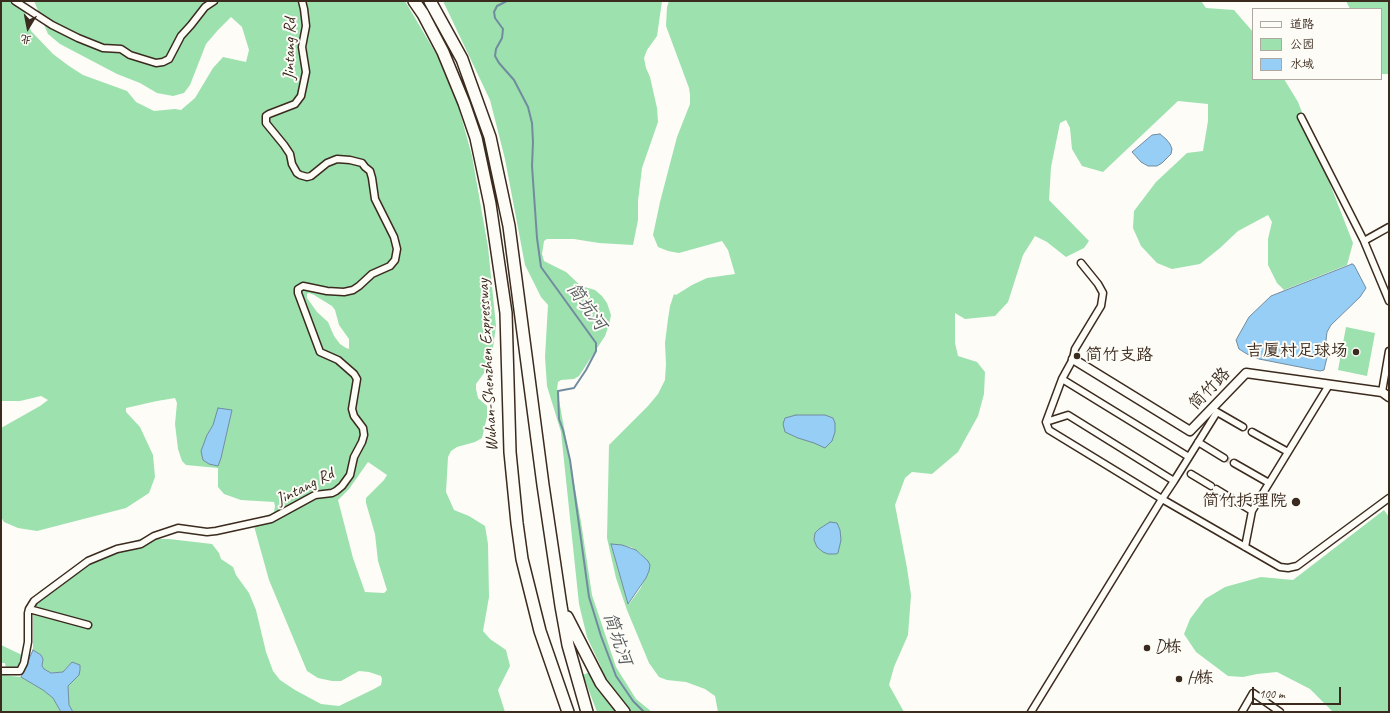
<!DOCTYPE html>
<html>
<head>
<meta charset="utf-8">
<style>
  body { margin:0 }
  #map { position:relative; width:1390px; height:713px; overflow:hidden; background:#fdfcf7; font-family:Caveat,"LXGW WenKai TC",sans-serif }
  canvas { display:block }
  .frame { position:absolute; inset:0; border:2px solid #3b2a1e; pointer-events:none }
  .legend { position:absolute; left:1252px; top:8px; width:130px; height:72px; box-sizing:border-box; background:#fdfcf7; border:1px solid #afa8a0; margin:0; padding:5px 7px; list-style:none; font-size:12px; color:#3b2a1e }
  .legend li { display:flex; align-items:center; gap:8px; height:20px }
  .legend b { width:20px; border:1px solid #afa8a0 }
  .north { position:absolute; left:8px; top:8px; width:40px; height:40px; -webkit-text-stroke:3px #fdfcf7; paint-order:stroke; rotate:190deg; font-size:11px; font-weight:700; line-height:16px; text-align:center; color:#3b2a1e }
  .north::after { content:''; display:block; margin:auto; width:14px; height:18px; background:#3b2a1e; clip-path:polygon(50% 0,100% 100%,50% 72%,0 100%) }
  .scale { position:absolute; left:1252px; top:687px; width:89px; height:18px; box-sizing:border-box; border:2px solid #3b2a1e; border-top:0; padding-left:5px; font-size:12px; line-height:14px; white-space:nowrap; color:#3b2a1e; -webkit-text-stroke:3px #fdfcf7; paint-order:stroke }
</style>
</head>
<body>
<div id="map">
<canvas width="1390" height="713"></canvas>
<div class="frame"></div>
<ul class="legend">
<li><b style="height:5px;background:#fdfcf7"></b>道路</li>
<li><b style="height:11px;background:#9ce1ae"></b>公园</li>
<li><b style="height:11px;background:#96cef5"></b>水域</li>
</ul>
<div class="north">北</div>
<div class="scale">100 m</div>
</div>
<script>
const ctx = document.querySelector('canvas').getContext('2d');
ctx.lineJoin = 'round';
function fill(path, color) {
  ctx.fillStyle = color;
  ctx.fill(path, 'evenodd');
}
function toPath(rows) {
  const path = new Path2D();
  for (const r of rows) {
    path.moveTo(r[0], r[1]);
    for (let i = 2; i < r.length; i += 2) path.lineTo(r[i], r[i + 1]);
  }
  return path;
}
function stroke(path, color, width, dash) {
  ctx.strokeStyle = color;
  ctx.lineWidth = width;
  ctx.lineCap = dash ? 'butt' : 'round';
  ctx.setLineDash(dash || []);
  ctx.stroke(path);
}
function write(font, color, halo, rows, align = 'center') {
  ctx.font = font + ' Caveat,"LXGW WenKai TC",sans-serif';
  ctx.lineWidth = 4;
  ctx.setLineDash([]);
  ctx.textBaseline = 'middle';
  ctx.strokeStyle = halo;
  ctx.fillStyle = color;
  for (const [text, x, y, turn = 0] of rows) {
    ctx.save();
    ctx.translate(x, y);
    ctx.rotate((+turn || 0) * Math.PI / 180);
    ctx.textAlign = isNaN(turn) ? turn : align;
    if (halo) ctx.strokeText(text, 0, 0);
    ctx.fillText(text, 0, 0);
    ctx.restore();
  }
}
const green = toPath([
  [1,1,19,1,25,11,31,31,53,54,69,66,83,75,127,91,136,102,154,111,175,109,181,110,195,98,213,68,223,57,246,62,249,50,242,27,231,17,218,30,206,44,190,85,184,93,173,96,157,93,140,83,117,74,60,44,48,34,34,1,405,1,438,57,458,105,472,156,488,247,496,326,492,355,487,369,476,384,476,389,478,398,487,406,487,417,482,438,475,442,457,447,451,451,448,457,446,492,454,510,469,516,485,526,488,544,489,597,483,631,490,639,506,650,510,666,498,690,505,712,73,712,69,705,68,686,79,675,72,662,63,672,51,673,44,669,42,666,43,659,41,655,33,650,33,610,42,596,40,591,85,559,115,547,152,535,154,539,169,539,212,544,219,553,221,559,233,567,236,575,249,593,256,610,266,652,273,671,280,680,295,690,321,704,339,706,374,689,381,685,382,679,381,676,369,672,359,671,341,681,332,681,318,678,307,671,269,580,254,526,257,521,264,519,268,515,274,512,275,506,274,502,241,500,224,494,218,487,218,468,186,465,182,461,178,449,175,424,177,403,175,398,157,401,126,408,126,412,140,427,153,455,155,477,149,493,126,508,37,531,18,528,4,522,1,517,1,428,40,406,48,400,41,396,20,401,1,401],
  [309,293,314,295,332,306,335,310,339,325,349,339,349,349,346,348,340,344,334,336,328,322,317,312,307,298,307,294],
  [232,410,221,458,217,466,207,435,213,425],
  [368,462,387,475,384,480,366,498,366,503,375,534,378,561,387,590,384,593,365,592,353,558,338,500,349,489],
  [443,1,662,1,657,36,647,50,644,58,646,68,650,77,657,108,658,122,642,168,638,201,638,220,633,245,599,243,574,239,547,239,544,241,542,254,544,261,566,272,581,286,595,290,602,296,607,303,611,315,609,325,605,336,579,376,574,379,561,380,558,382,557,389,581,522,592,595,616,667,636,699,652,712,597,712,583,675,601,667,587,637,579,604,561,432,547,386,545,357,548,305,541,297,525,265,505,159,490,100],
  [669,1,1201,1,1206,8,1234,10,1253,32,1253,79,1284,79,1298,102,1353,243,1347,265,1284,290,1277,283,1268,265,1268,239,1272,222,1268,215,1238,231,1220,248,1200,264,1172,269,1157,263,1141,246,1133,228,1134,211,1156,182,1187,153,1203,151,1208,121,1208,104,1178,101,1103,172,1082,166,1072,149,1070,128,1066,120,1060,123,1051,167,1049,200,1089,241,1084,248,1066,257,1047,242,1035,236,1023,255,1008,302,995,316,965,319,955,313,955,343,958,356,977,362,985,372,984,394,978,416,958,452,932,474,912,472,905,478,895,505,907,568,911,595,908,635,894,667,889,685,904,712,718,712,715,696,705,689,686,682,667,680,659,677,649,663,627,610,616,578,607,538,609,445,648,406,658,394,665,380,666,364,665,343,668,319,670,306,674,294,676,295,692,285,707,278,735,274,728,250,722,241,679,253,668,251,658,247,653,235,660,202,677,137,690,104,690,95,689,88,666,26,667,7],
  [611,545,631,547,636,550,641,554,649,571,640,589,629,604],
  [1346,1,1389,1,1389,74,1381,74,1381,9,1350,9],
  [1346,327,1375,333,1367,376,1338,370],
  [1384,510,1389,517,1389,712,1333,712,1310,689,1277,672,1257,674,1243,677,1228,676,1196,652,1184,634,1190,619,1205,599,1225,587,1261,577,1293,580],
  [1,645,22,655,18,666,12,669,6,668,5,663,1,663],
  [1,675,21,677,43,690,53,698,61,712,1,712]
]);
const water = toPath([
  [1160,134,1166,139,1170,144,1172,149,1171,154,1162,163,1157,166,1148,166,1141,162,1132,152,1152,135,1160,134],
  [1352,264,1354,265,1366,288,1360,297,1331,325,1327,332,1326,340,1328,353,1324,370,1320,371,1259,359,1247,354,1239,349,1236,340,1249,317,1271,296,1352,264],
  [218,408,232,410,221,458,218,466,209,464,203,460,201,451,207,435,213,425,218,408],
  [796,415,825,415,833,418,835,423,835,432,832,441,825,448,814,443,798,438,785,432,783,424,785,418,796,415],
  [830,522,837,523,840,530,841,540,838,553,836,554,828,554,823,552,817,547,814,540,815,533,819,529,830,522],
  [611,544,622,545,636,550,648,561,650,565,649,571,646,578,628,604,611,544],
  [33,650,41,655,43,659,42,666,44,669,51,673,63,672,72,662,80,665,80,670,79,675,68,686,69,705,73,712,61,712,53,698,43,690,21,677,33,650]
]);
const stream = toPath([
  [507,1,497,6,494,12,495,18,503,29,502,38,496,49,495,56,499,63,514,80,528,107,532,123,533,142,532,166,537,238,541,267,596,343,596,351,586,370,574,388,558,391,559,419,563,430,570,460,589,597,601,636,616,676,633,701,644,712]
]);
const minorTunnel = toPath([
  [1224,458,1234,463]
]);
const minor = toPath([
  [15,1,52,25,78,38,103,48,121,49,130,55,156,63,163,62,169,59,181,36,191,25,205,7,214,1],
  [1301,117,1364,241],
  [1389,227,1364,241,1389,301],
  [1081,263,1098,284,1103,293,1101,306,1075,349,1073,359,1062,379,1046,422,1049,430,1162,499,1280,567,1288,568,1297,566,1389,498],
  [1382,392,1389,351],
  [1046,422,1068,415,1174,481],
  [1252,432,1288,452],
  [1198,442,1224,458],
  [1189,457,1217,412,1243,427],
  [1234,463,1269,483],
  [1191,474,1211,486],
  [1216,489,1252,511],
  [1245,547,1252,511,1329,385],
  [29,609,88,625],
  [1,671,20,671,24,663,28,642,28,613,29,609,34,601,88,561,117,549,141,544,154,536,178,528,207,532,216,531,271,519,315,495,332,493,336,491,342,486,350,475,354,457,362,442,364,435,363,428,354,416,352,409,357,379,354,374,338,360,320,352,298,293,298,289,303,286,327,291,344,292,353,290,359,286,372,274,390,266,395,260,397,249,394,237,375,199,372,178,370,171,365,167,362,163,350,160,337,159,327,163,311,176,307,177,300,175,297,173,292,164,290,154,284,145,266,123,266,116,269,114,295,104,301,96,306,72,302,47,306,26,304,9,302,1],
  [1031,712,1162,499,1174,481,1189,457,1062,379],
  [1242,712,1253,693,1280,712]
]);
const tertiary = toPath([
  [1073,359,1190,431,1246,373,1382,392,1389,397]
]);
const motorway = toPath([
  [414,1,423,14,443,52,464,103,476,138,490,204,506,313,510,452,517,523,522,559,540,631,568,712],
  [430,1,462,59,490,137,509,226,543,485,561,606,568,645,587,712],
  [567,617,601,683,624,712]
]);
const markers = [
  [1356,352,4,"#3b2a1e"],
  [1077,356,4,"#3b2a1e"],
  [1296,502,5,"#3b2a1e"],
  [1147,648,4,"#3b2a1e"],
  [1179,679,4,"#3b2a1e"]
];
const streetNames = [
  ["Jintang Rd",290,49,-89],
  ["Wuhan-Shenzhen Expressway",488,365,-93],
  ["简竹路",1210,389,-46],
  ["Jintang Rd",305,487,-27]
];
const poiNames = [
  ["吉厦村足球场",1348,352,"right"],
  ["简竹支路",1085,356],
  ["简竹护理院",1287,502,"right"],
  ["D栋",1155,648],
  ["H栋",1187,679]
];
const waterNames = [
  ["简坑河",586,307,54],
  ["简坑河",617,639,71]
];
fill(green, '#9ce1ae');
fill(water, '#96cef5');
stroke(water, '#728c9f', 1);
stroke(stream, '#728c9f', 2);
stroke(minorTunnel, '#d6d2cc', 6, [6, 3]);
stroke(minor, '#3b2a1e', 9);
stroke(tertiary, '#3b2a1e', 11);
stroke(motorway, '#3b2a1e', 14);
stroke(minor, '#fdfcf7', 6);
stroke(tertiary, '#fdfcf7', 8);
stroke(motorway, '#fdfcf7', 11);
for (const [x, y, r, color] of markers) {
  const dot = new Path2D();
  dot.arc(x, y, r, 0, 2 * Math.PI);
  ctx.fillStyle = color;
  ctx.fill(dot);
  stroke(dot, '#fdfcf7', 1.5);
}
write('17px', '#3b2a1e', '#fdfcf7', streetNames);
write('17px', '#3b2a1e', '#fdfcf7', poiNames, 'left');
write('italic 18px', '#565b5e', '#fdfcf7', waterNames);
</script>
</body>
</html>
